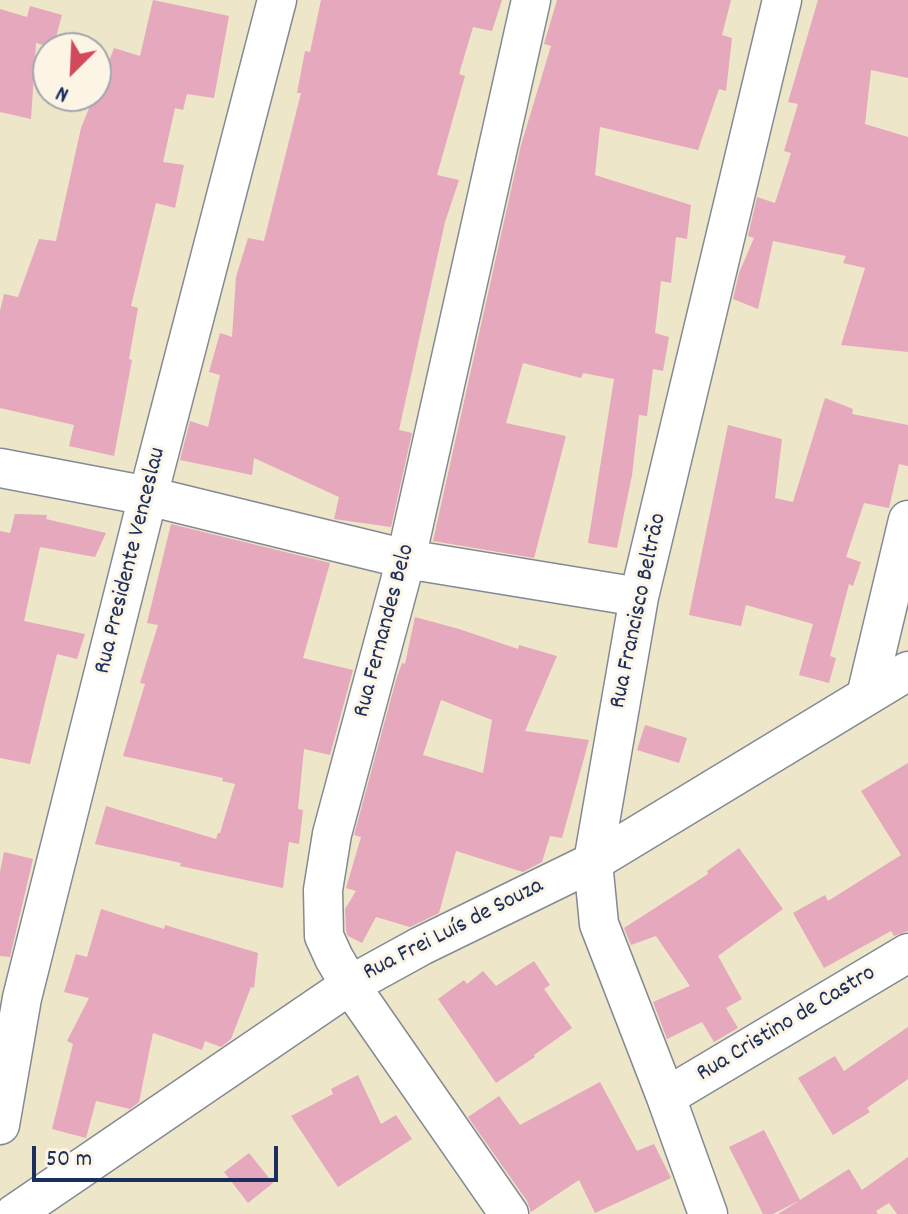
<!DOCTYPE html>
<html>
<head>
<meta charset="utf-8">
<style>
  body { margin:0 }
  #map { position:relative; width:908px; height:1214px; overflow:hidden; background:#ede6c8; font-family:Dekko,sans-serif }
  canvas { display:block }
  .north { position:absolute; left:32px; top:32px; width:80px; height:80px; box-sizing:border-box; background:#fcf5e5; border:2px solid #a2a6af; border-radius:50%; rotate:204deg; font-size:22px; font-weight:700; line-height:32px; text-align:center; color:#1b2f5e }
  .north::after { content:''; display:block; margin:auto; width:28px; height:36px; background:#d1495b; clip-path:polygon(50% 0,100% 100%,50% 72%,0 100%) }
  .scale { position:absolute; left:32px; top:1146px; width:246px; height:36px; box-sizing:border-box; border:4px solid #1b2f5e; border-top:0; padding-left:10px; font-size:24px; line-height:28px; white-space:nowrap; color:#1b2f5e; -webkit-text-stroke:6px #fcf5e5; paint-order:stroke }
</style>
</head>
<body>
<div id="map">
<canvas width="908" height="1214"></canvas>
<div class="north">N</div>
<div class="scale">50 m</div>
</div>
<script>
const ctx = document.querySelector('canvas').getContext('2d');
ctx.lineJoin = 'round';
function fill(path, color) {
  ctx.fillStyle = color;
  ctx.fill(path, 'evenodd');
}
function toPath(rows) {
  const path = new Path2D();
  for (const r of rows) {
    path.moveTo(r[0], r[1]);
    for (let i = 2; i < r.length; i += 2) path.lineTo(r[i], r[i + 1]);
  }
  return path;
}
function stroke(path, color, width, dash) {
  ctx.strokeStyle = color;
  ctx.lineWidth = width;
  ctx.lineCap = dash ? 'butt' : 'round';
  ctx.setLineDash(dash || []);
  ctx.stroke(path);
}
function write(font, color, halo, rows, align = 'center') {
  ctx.font = font + ' Dekko,sans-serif';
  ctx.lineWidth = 6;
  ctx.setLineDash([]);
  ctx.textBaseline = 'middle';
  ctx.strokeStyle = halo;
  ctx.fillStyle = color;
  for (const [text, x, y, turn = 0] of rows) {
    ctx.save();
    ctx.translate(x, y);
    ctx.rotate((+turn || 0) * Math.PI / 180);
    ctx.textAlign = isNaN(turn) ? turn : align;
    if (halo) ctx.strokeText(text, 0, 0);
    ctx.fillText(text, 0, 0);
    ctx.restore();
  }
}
const building = toPath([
  [153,0,229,16,214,98,187,94,183,110,175,108,163,162,184,165,175,208,156,203,131,306,138,308,129,359,132,360,114,456,69,446,74,425,0,408,0,311,4,294,18,297,39,239,56,241,81,128,94,96,96,96,114,48,140,56],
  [321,0,502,0,492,31,473,27,459,74,465,76,437,175,459,180,445,222,399,430,412,433,391,527,334,519,339,497,254,458,252,475,180,460,190,421,208,427,220,375,209,372,220,333,232,337,236,277,248,238,264,241,301,93,297,93,305,51,310,52],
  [557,0,731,0,722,35,732,38,726,91,719,89,698,150,600,127,595,175,691,205,687,239,676,237,671,283,661,281,655,333,669,337,663,371,653,369,647,416,639,415,632,475,617,548,588,543,614,379,583,373,581,378,523,363,506,423,566,436,534,558,433,541,521,145,551,46,544,44],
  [818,0,908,0,908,78,871,70,865,124,908,137,908,352,841,345,865,268,843,263,846,256,773,241,758,309,733,299,739,273,754,238,748,236,757,197,775,203,791,153,784,151,798,104,788,102],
  [30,6,62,15,53,48,36,43,31,119,0,112,0,9,27,17],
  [825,398,853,409,852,414,908,425,908,466,899,464,889,508,864,503,846,557,861,562,853,586,849,584,830,656,836,658,829,683,799,675,813,624,746,605,741,626,689,615,728,425,782,439,775,498,793,502],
  [15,514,47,515,46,519,106,533,95,557,40,547,24,621,85,634,77,659,57,654,30,764,0,758,0,531,10,533],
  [171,524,330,563,303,658,353,670,330,755,304,749,298,809,303,810,299,844,289,842,283,888,180,866,181,863,95,844,106,806,216,839,218,833,220,833,235,784,222,781,223,778,123,756,145,684,140,683,158,625,147,623],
  [415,617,459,629,518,649,519,645,557,656,525,731,589,740,562,838,550,836,542,862,523,872,456,851,439,913,410,927,376,917,362,943,348,936,346,931,345,909,356,891,346,888,361,837,354,835,396,680,402,663,405,664],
  [441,700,492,720,483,773,423,755],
  [645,725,687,738,679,763,637,750],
  [908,763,908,931,894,936,891,931,824,968,793,913,825,895,828,901,901,855,861,791],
  [739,848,783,909,718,956,742,999,726,1008,738,1028,714,1042,702,1022,667,1039,653,1002,690,986,656,936,631,945,624,928,708,874,707,871],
  [4,852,33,859,10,957,0,956,0,872],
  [101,909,164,929,165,925,258,953,254,988,251,987,231,1039,221,1047,205,1041,202,1050,153,1033,139,1102,130,1109,96,1101,86,1138,52,1129,73,1044,67,1041,89,998,64,992,76,954,87,957],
  [534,961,550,985,544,989,572,1028,534,1055,535,1057,496,1083,438,999,464,980,467,984,483,971,496,986],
  [908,1027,908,1079,867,1108,870,1112,833,1135,798,1078,835,1056,844,1071],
  [358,1075,381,1124,396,1115,412,1139,338,1187,291,1116,333,1094,331,1089],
  [600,1082,637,1151,654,1144,671,1178,595,1213,579,1180,531,1212,527,1201,468,1117,499,1096,520,1125],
  [764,1130,800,1200,773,1214,763,1214,729,1147],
  [249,1153,273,1183,248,1203,224,1172],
  [908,1157,908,1214,897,1214,889,1203,876,1211,878,1214,778,1214,849,1169,862,1190]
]);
const minor = toPath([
  [0,468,148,496,406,559,639,597],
  [866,696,908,520],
  [666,1097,908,953],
  [0,1125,22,998,148,496,277,0],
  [14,1214,350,985,421,946,593,862,908,671],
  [509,1214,350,985,334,958,324,936,323,890,332,834,406,559,531,0],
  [708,1214,666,1097,599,924,593,862,639,597,782,0]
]);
const streetNames = [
  ["Rua Presidente Venceslau",132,561,-76],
  ["Rua Francisco Beltrão",640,611,-78],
  ["Rua Fernandes Belo",386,631,-75],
  ["Rua Frei Luís de Souza",454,931,-27],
  ["Rua Cristino de Castro",787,1025,-31]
];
fill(building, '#e5a8bd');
stroke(minor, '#848a93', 41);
stroke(minor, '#fff', 38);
write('24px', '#1b2f5e', '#fcf5e5', streetNames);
</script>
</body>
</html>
